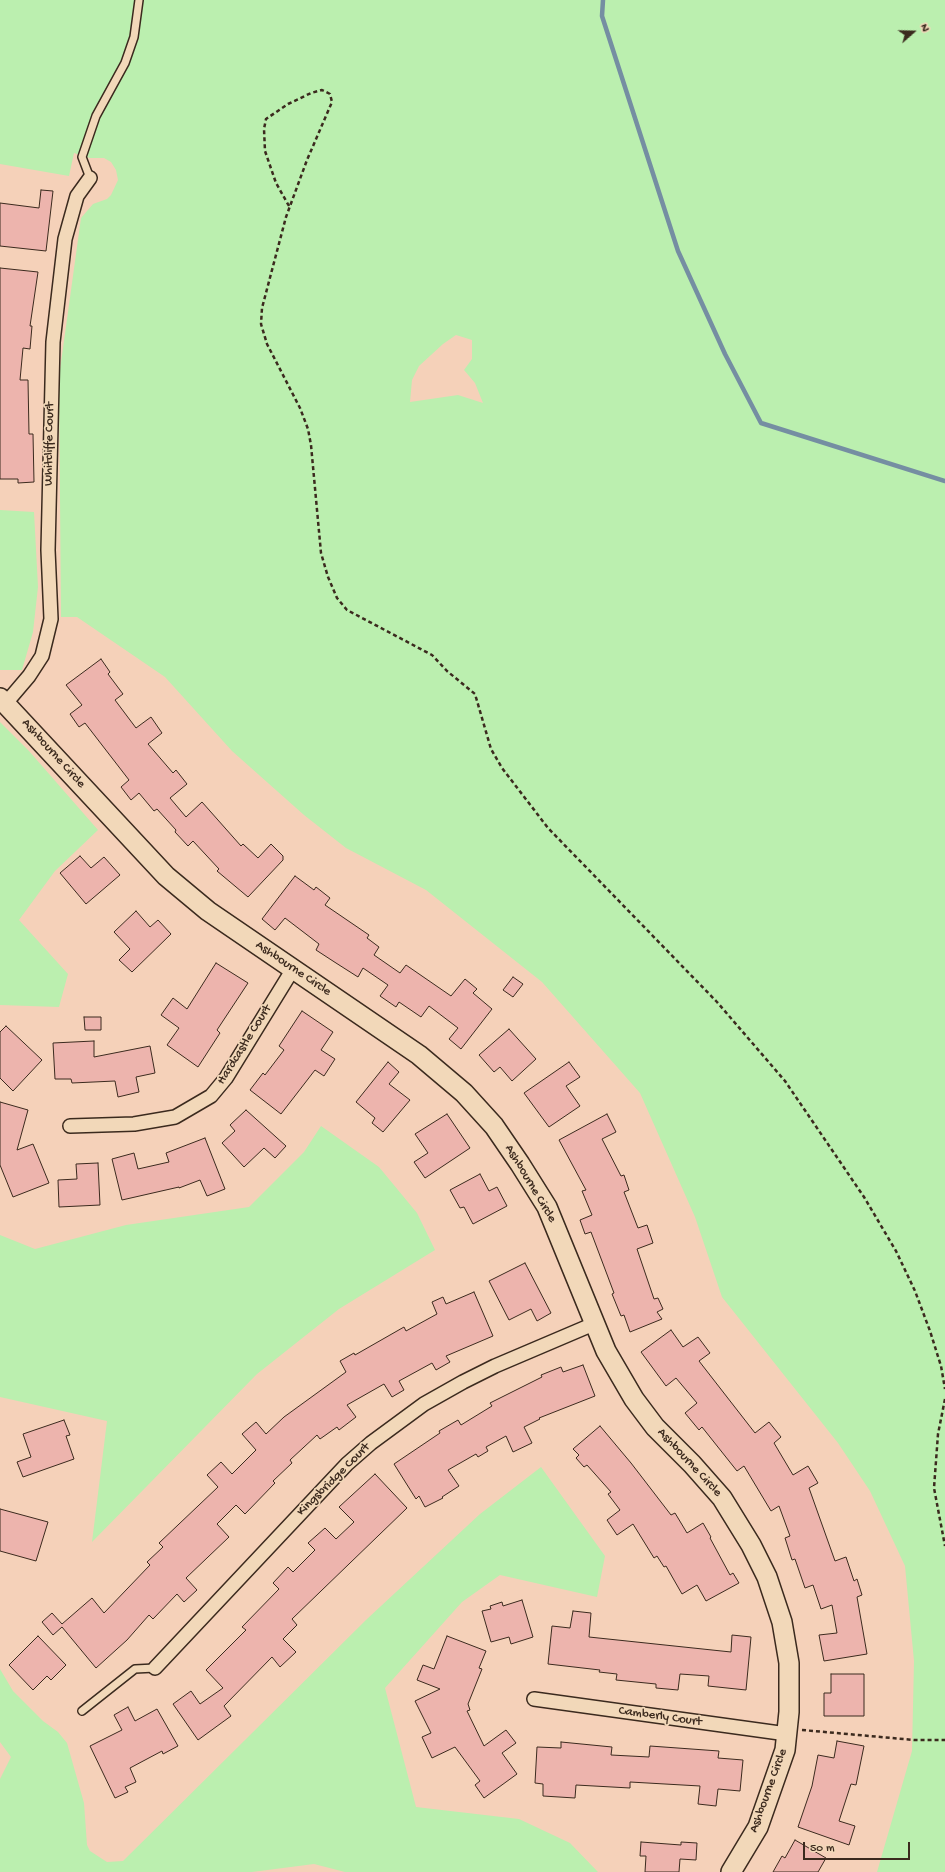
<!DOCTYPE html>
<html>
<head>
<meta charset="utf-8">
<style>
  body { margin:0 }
  #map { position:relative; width:945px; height:1872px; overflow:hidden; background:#f5d1b9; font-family:"Gochi Hand",sans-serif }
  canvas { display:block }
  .north { position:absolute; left:893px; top:12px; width:40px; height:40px; -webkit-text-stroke:3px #f2d8b9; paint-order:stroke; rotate:70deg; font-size:11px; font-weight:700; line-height:16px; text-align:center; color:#3b2a1e }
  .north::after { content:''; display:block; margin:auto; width:14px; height:18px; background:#3b2a1e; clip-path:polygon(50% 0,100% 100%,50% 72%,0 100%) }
  .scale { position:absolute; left:803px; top:1842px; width:107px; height:18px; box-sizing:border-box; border:2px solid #3b2a1e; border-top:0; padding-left:5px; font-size:12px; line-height:14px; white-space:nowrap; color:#3b2a1e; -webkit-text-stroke:3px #f2d8b9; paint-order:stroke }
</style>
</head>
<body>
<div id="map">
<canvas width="945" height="1872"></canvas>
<div class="north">N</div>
<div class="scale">50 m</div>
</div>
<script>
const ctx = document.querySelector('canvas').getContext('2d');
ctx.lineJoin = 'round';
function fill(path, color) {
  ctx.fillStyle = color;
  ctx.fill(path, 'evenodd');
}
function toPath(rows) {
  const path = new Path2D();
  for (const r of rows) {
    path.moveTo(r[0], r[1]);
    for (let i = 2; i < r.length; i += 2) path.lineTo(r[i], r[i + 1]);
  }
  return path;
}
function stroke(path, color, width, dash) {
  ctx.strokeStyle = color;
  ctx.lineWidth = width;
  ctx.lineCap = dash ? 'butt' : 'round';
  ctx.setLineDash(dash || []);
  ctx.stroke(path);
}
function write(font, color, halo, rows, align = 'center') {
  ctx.font = font + ' "Gochi Hand",sans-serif';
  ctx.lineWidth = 3.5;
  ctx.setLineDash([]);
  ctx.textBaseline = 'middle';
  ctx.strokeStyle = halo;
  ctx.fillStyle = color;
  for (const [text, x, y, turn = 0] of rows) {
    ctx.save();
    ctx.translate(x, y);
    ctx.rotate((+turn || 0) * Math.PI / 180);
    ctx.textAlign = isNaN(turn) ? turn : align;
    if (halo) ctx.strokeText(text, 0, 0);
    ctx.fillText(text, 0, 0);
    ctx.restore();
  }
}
const green = toPath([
  [0,0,945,0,945,1872,877,1872,912,1751,914,1661,905,1566,870,1491,838,1443,722,1297,695,1217,640,1093,542,982,426,890,346,848,304,815,232,751,165,677,77,617,61,617,59,377,81,218,93,204,107,199,111,195,118,180,116,170,111,162,104,158,90,158,74,153,69,176,0,164],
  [456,335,472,340,472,359,464,370,475,383,483,403,458,395,410,402,412,380,419,366,443,344],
  [0,510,34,512,38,587,33,632,22,670,0,670],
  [0,722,29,751,98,830,55,871,19,920,68,974,59,1007,0,1005],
  [321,1126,379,1167,417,1213,435,1250,339,1309,257,1374,92,1542,107,1421,0,1397,0,1235,35,1249,126,1225,249,1207,304,1152],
  [541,1467,605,1556,597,1597,500,1575,462,1602,385,1688,416,1807,519,1819,570,1843,598,1872,345,1872,314,1864,252,1872,0,1872,0,1779,11,1757,0,1742,0,1669,13,1691,43,1721,58,1732,67,1743,84,1803,87,1845,90,1851,107,1862,123,1861,367,1619,480,1514]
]);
const stream = toPath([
  [603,0,602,16,678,251,725,354,761,423,945,481]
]);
const building = toPath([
  [41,190,53,191,46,251,0,246,0,203,39,208,41,190],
  [0,268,38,272,30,326,32,326,30,349,23,348,20,380,28,380,29,434,33,434,34,482,18,483,18,479,0,479,0,268],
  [101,659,110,672,108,674,123,694,115,700,136,728,151,717,162,733,148,744,173,773,176,770,187,784,170,798,186,817,202,802,241,846,243,844,258,858,271,844,283,856,283,860,248,897,217,871,219,869,193,841,188,846,175,832,176,830,157,809,154,811,139,793,131,800,121,787,129,780,85,723,79,727,70,714,82,705,66,685,101,659],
  [80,856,91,868,104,857,120,875,86,904,60,873,80,856],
  [295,876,314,890,316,887,330,898,325,905,369,935,367,938,379,947,374,955,400,973,406,965,451,996,465,979,477,989,473,993,492,1009,461,1049,449,1039,458,1028,429,1006,421,1017,399,1002,396,1007,380,996,388,985,363,968,358,977,336,963,316,950,319,944,285,918,275,930,262,919,295,876],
  [136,911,150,927,158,920,171,934,132,972,119,960,130,949,114,932,136,911],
  [216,963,248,983,217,1030,220,1033,198,1067,167,1045,179,1028,161,1015,173,998,187,1009,216,963],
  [513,977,523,984,513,997,503,990,513,977],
  [302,1011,333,1032,321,1050,335,1059,324,1076,315,1070,281,1114,250,1090,263,1073,265,1075,284,1050,279,1046,302,1011],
  [84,1017,101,1017,101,1030,85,1030,84,1017],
  [6,1026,42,1060,13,1091,0,1078,0,1032,6,1026],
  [509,1029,536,1059,512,1081,500,1067,494,1072,479,1055,509,1029],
  [94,1041,94,1057,150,1046,155,1073,136,1077,139,1092,118,1097,115,1081,72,1083,71,1079,55,1079,53,1043,94,1041],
  [388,1062,399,1072,389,1084,410,1100,383,1132,372,1123,375,1118,356,1102,388,1062],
  [569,1062,580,1077,566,1086,580,1106,549,1127,524,1093,569,1062],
  [0,1102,28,1110,17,1150,33,1144,49,1183,13,1197,0,1165,0,1102],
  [246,1110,286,1146,275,1158,264,1148,244,1167,222,1143,235,1131,230,1125,246,1110],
  [447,1114,470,1148,425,1178,414,1162,428,1153,415,1134,447,1114],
  [607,1114,616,1132,602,1139,621,1176,624,1175,629,1190,624,1192,638,1228,647,1225,653,1243,637,1249,654,1299,658,1298,663,1309,657,1312,662,1319,630,1332,624,1315,621,1316,612,1294,614,1293,591,1232,585,1234,580,1220,592,1215,582,1191,586,1190,559,1140,607,1114],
  [205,1138,225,1189,207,1196,200,1180,179,1188,179,1187,122,1200,112,1159,134,1153,138,1169,169,1162,166,1153,205,1138],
  [98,1163,100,1205,59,1207,58,1180,77,1179,76,1164,98,1163],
  [480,1174,489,1191,497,1187,507,1206,473,1224,464,1207,460,1208,450,1190,480,1174],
  [525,1263,551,1313,537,1321,531,1309,509,1320,489,1281,525,1263],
  [474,1292,493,1336,446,1356,450,1362,436,1370,432,1363,399,1381,404,1390,392,1397,384,1384,347,1405,356,1417,339,1430,337,1427,320,1439,317,1435,290,1460,292,1463,273,1481,275,1483,245,1514,236,1505,217,1524,229,1537,186,1578,197,1590,184,1602,177,1594,153,1619,149,1615,127,1640,96,1668,62,1627,53,1635,42,1622,52,1613,62,1624,92,1598,104,1613,150,1565,147,1562,163,1547,159,1543,218,1487,207,1475,221,1462,232,1474,256,1450,242,1434,256,1422,266,1434,284,1417,346,1372,340,1361,354,1353,355,1355,404,1327,406,1331,437,1314,432,1302,443,1297,446,1304,474,1292],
  [671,1330,683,1347,698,1337,710,1353,699,1361,755,1433,769,1422,781,1437,774,1443,793,1475,808,1466,818,1483,809,1488,835,1561,846,1557,854,1581,857,1579,862,1595,857,1597,867,1654,824,1661,819,1635,837,1633,832,1605,821,1609,813,1585,805,1588,795,1559,792,1560,785,1538,790,1536,779,1506,771,1511,744,1466,737,1471,702,1427,699,1430,685,1413,697,1403,676,1378,666,1386,641,1352,671,1330],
  [583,1365,595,1396,539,1418,540,1419,524,1427,532,1443,513,1452,506,1436,486,1447,488,1451,478,1457,476,1454,448,1470,459,1486,442,1497,443,1498,425,1507,419,1496,416,1499,394,1464,440,1433,439,1431,458,1420,461,1425,492,1406,490,1403,542,1377,541,1375,561,1367,563,1372,583,1365],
  [64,1420,70,1435,66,1436,74,1459,23,1477,17,1462,31,1457,23,1434,64,1420],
  [600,1426,631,1463,671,1515,675,1513,687,1533,703,1523,711,1537,710,1538,730,1575,733,1573,739,1583,706,1601,697,1585,682,1594,666,1566,664,1567,657,1556,654,1558,633,1524,617,1535,607,1520,620,1510,608,1494,611,1492,587,1465,584,1467,576,1458,579,1455,573,1449,600,1426],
  [375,1474,407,1508,292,1619,297,1625,283,1639,296,1652,280,1667,272,1657,224,1706,231,1716,198,1740,173,1704,191,1691,200,1704,223,1688,206,1670,246,1630,242,1627,279,1589,273,1583,288,1567,293,1572,315,1550,308,1543,325,1528,336,1539,354,1522,339,1507,375,1474],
  [0,1509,48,1522,36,1561,0,1551,0,1509],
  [522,1600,533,1637,511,1644,509,1637,491,1642,482,1611,491,1609,490,1606,502,1602,503,1606,522,1600],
  [573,1611,591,1613,589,1637,731,1652,732,1635,751,1637,746,1690,708,1686,709,1676,680,1674,678,1690,656,1688,656,1684,616,1680,617,1674,599,1672,600,1670,548,1664,552,1626,570,1628,573,1611],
  [38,1636,66,1665,51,1680,47,1676,33,1690,9,1665,38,1636],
  [447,1636,486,1651,479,1668,482,1669,468,1704,470,1710,467,1711,484,1746,506,1730,516,1743,502,1753,517,1774,484,1798,475,1785,480,1781,455,1747,432,1758,422,1737,431,1733,415,1701,440,1689,417,1680,423,1665,434,1669,447,1636],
  [831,1674,864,1674,864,1716,824,1716,824,1693,831,1693,831,1674],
  [128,1707,135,1721,157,1709,178,1746,163,1754,162,1751,130,1768,136,1782,125,1787,128,1792,115,1798,90,1746,122,1730,114,1715,128,1707],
  [837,1741,864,1746,856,1785,851,1784,839,1821,855,1826,849,1845,798,1827,812,1786,818,1755,834,1758,837,1741],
  [561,1742,612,1747,611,1755,649,1757,650,1746,719,1751,718,1758,743,1760,740,1791,718,1789,716,1806,698,1804,700,1786,630,1782,630,1788,576,1785,575,1798,543,1796,543,1784,535,1783,537,1747,561,1748,561,1742],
  [795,1840,826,1858,818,1872,773,1872,782,1856,785,1858,795,1840],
  [641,1842,681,1845,681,1842,697,1843,696,1860,680,1859,679,1872,645,1872,646,1856,640,1856,641,1842]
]);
const path = toPath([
  [289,206,276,183,265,151,264,129,266,119,288,104,311,93,322,90,330,94,332,102,307,160,286,217,262,308,261,324,267,344,300,408,308,429,311,445,321,553,328,577,337,598,347,610,432,655,447,671,475,694,491,749,502,768,548,828,717,1002,785,1081,864,1197,896,1251,915,1291,930,1331,941,1366,945,1389],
  [945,1399,938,1434,934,1488,945,1546],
  [802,1730,914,1740,945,1740]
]);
const lane = toPath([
  [90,178,82,157,96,116,125,63,134,37,139,0],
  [82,1711,135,1669,155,1668]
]);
const street = toPath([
  [6,703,29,676,42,656,51,619,48,550,53,342,65,239,77,196,90,178],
  [70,1126,134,1124,175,1117,211,1096,226,1078,293,969],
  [155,1668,347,1464,371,1443,424,1404,463,1382,495,1366,596,1323],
  [534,1699,787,1734]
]);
const secondary = toPath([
  [0,698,166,876,208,911,419,1055,464,1093,494,1126,520,1164,547,1207,606,1351,634,1399,655,1427,692,1464,722,1498,751,1545,767,1577,782,1622,789,1663,789,1712,785,1750,758,1827,731,1872]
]);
const streetNames = [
  ["Whitcliffe Court",50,444,-89],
  ["Ashbourne Circle",53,754,48],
  ["Ashbourne Circle",293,969,34],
  ["Hardcastle Court",245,1045,-58],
  ["Ashbourne Circle",530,1184,59],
  ["Ashbourne Circle",689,1463,47],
  ["Kingsbridge Court",334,1480,-45],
  ["Camberly Court",660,1717,8],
  ["Ashbourne Circle",769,1791,-70]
];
fill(green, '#bbefaf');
stroke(stream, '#758ea2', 4.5);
fill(building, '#edb4ad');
stroke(building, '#3b2a1e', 1);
stroke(lane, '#3b2a1e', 10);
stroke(street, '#3b2a1e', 16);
stroke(secondary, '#3b2a1e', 22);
stroke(path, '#3b2a1e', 2.5, [4, 3]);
stroke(lane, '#f2d8b9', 7);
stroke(street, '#f2d8b9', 13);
stroke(secondary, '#f2d8b9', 19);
write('13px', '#3b2a1e', '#f2d8b9', streetNames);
</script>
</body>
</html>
